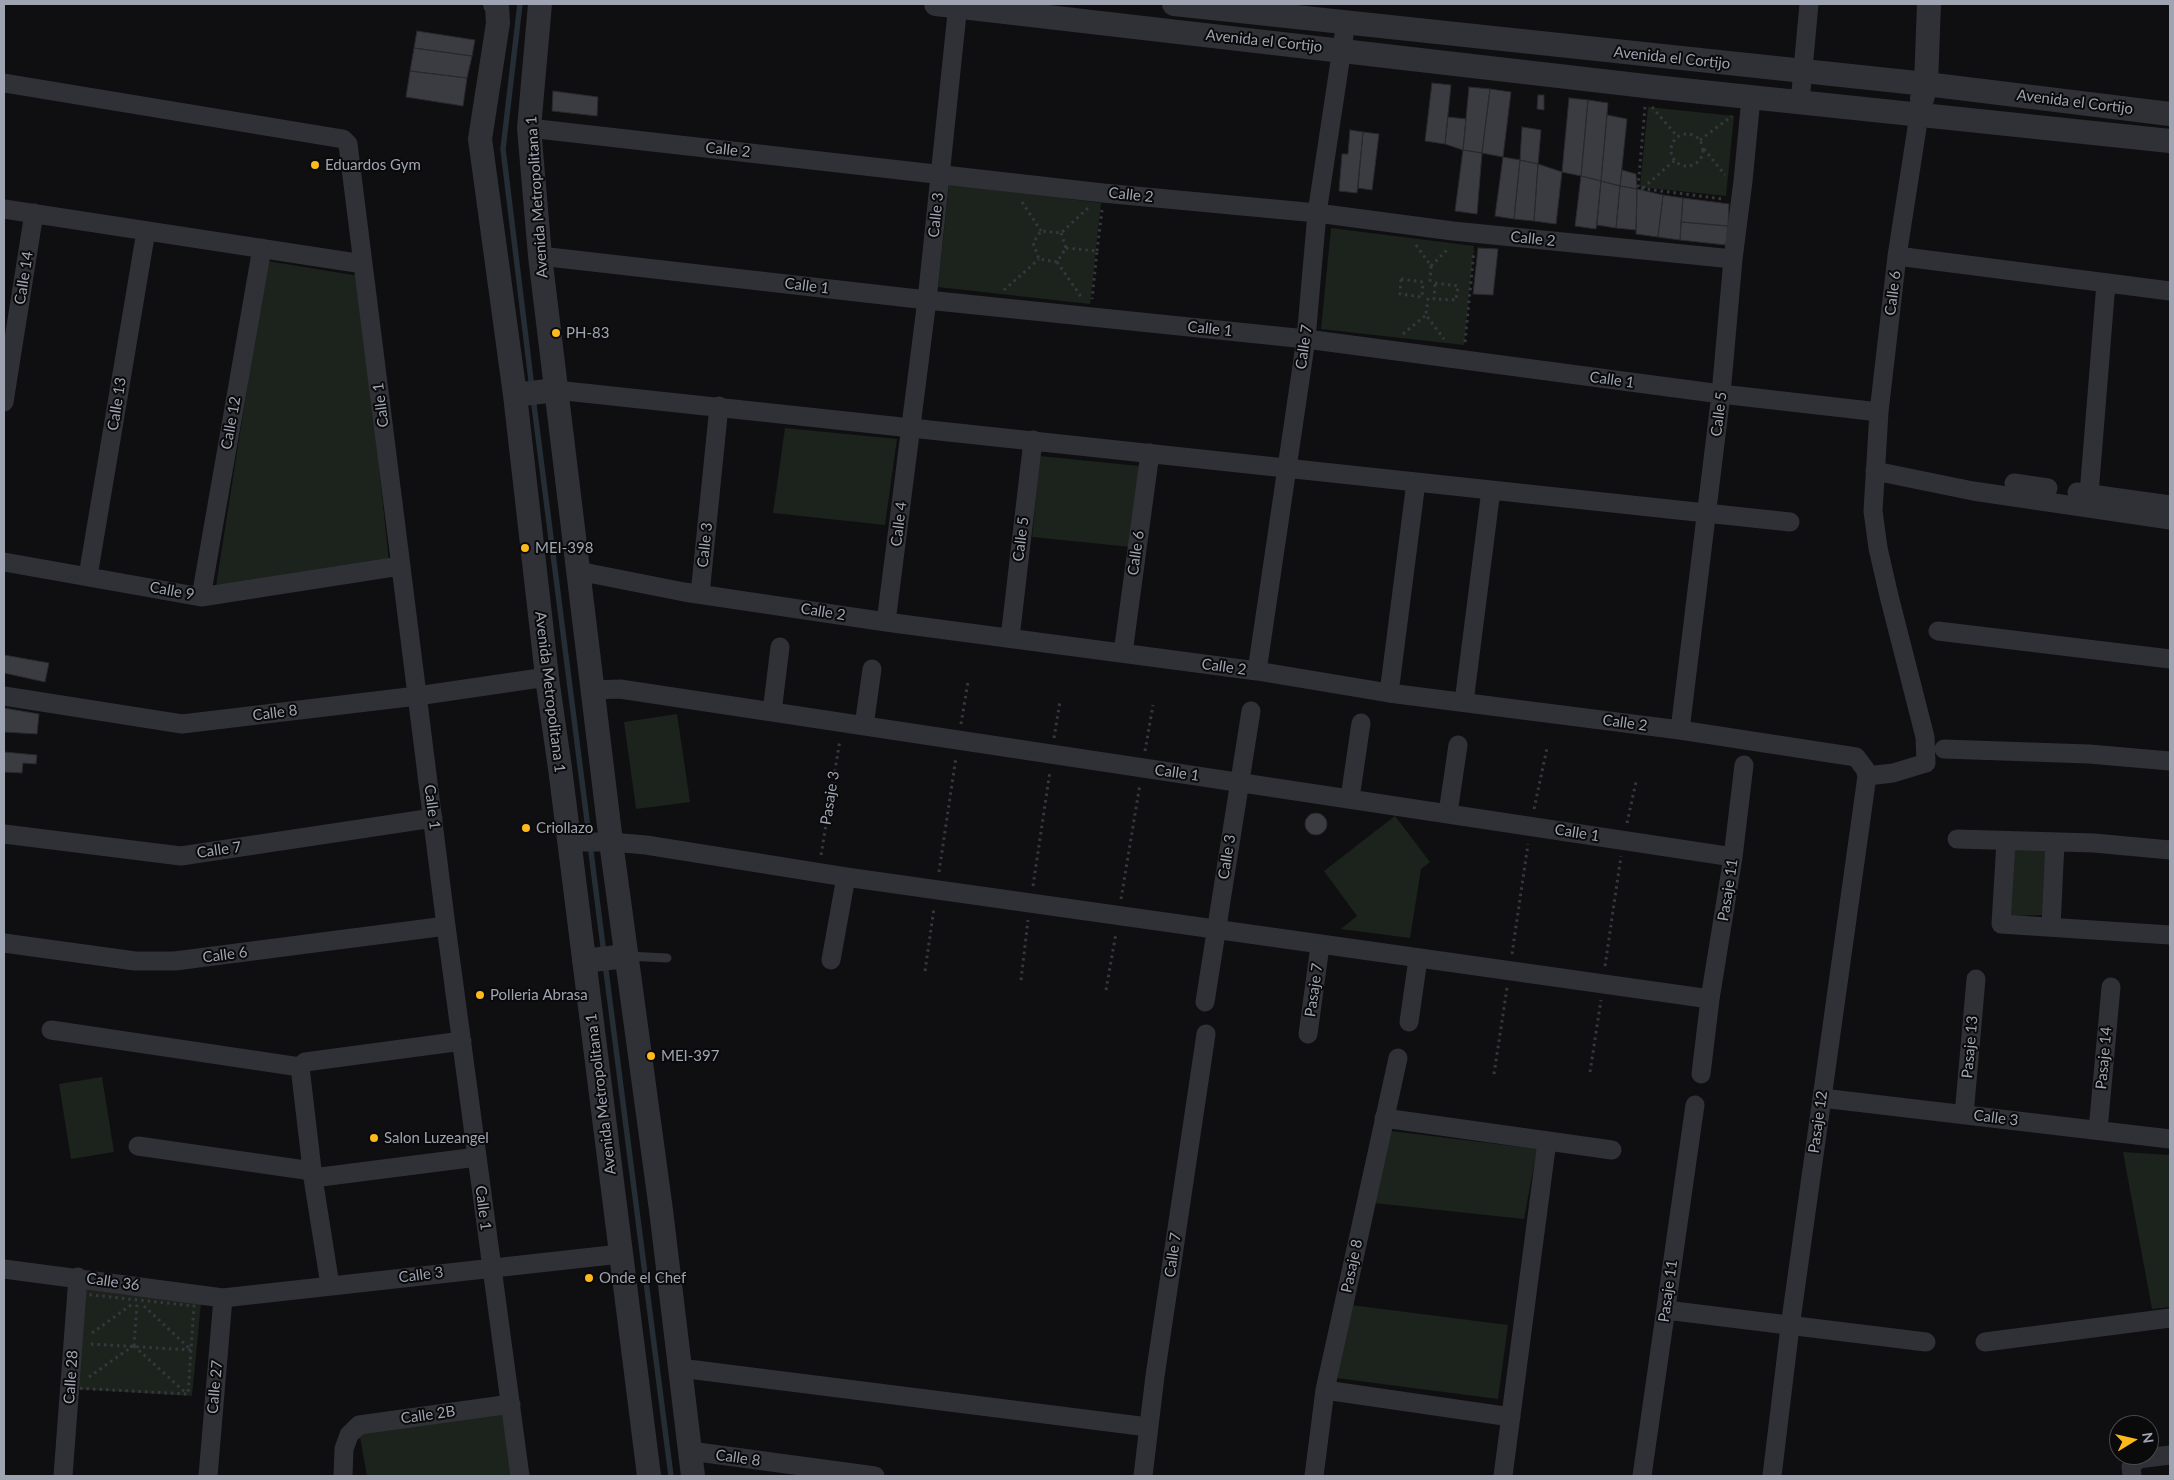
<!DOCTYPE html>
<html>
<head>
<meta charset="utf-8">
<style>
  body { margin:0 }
  #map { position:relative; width:2174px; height:1480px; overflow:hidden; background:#0f0f11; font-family:Lato,sans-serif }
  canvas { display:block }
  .frame { position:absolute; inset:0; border:5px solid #9fa4b3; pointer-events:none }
  .north { position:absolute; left:2109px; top:1415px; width:50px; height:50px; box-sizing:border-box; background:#0a0a0b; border:1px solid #46484e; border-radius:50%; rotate:81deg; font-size:14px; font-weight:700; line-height:20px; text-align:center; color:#9fa4b3 }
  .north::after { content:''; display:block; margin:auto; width:18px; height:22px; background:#feb91a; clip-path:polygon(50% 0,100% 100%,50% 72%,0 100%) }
</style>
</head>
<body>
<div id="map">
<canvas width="2174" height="1480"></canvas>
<div class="frame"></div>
<div class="north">N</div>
</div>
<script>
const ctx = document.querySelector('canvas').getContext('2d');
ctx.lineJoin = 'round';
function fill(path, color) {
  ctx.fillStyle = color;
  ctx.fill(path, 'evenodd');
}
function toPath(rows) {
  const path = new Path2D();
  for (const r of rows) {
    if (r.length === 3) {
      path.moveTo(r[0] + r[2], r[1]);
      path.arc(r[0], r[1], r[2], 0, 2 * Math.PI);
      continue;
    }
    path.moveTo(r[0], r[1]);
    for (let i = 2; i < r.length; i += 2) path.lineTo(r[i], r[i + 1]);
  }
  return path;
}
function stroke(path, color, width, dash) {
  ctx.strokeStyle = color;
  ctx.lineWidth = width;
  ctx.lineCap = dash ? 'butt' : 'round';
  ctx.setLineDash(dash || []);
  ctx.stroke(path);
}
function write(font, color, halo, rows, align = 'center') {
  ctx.font = font + ' Lato,sans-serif';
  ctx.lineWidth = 4;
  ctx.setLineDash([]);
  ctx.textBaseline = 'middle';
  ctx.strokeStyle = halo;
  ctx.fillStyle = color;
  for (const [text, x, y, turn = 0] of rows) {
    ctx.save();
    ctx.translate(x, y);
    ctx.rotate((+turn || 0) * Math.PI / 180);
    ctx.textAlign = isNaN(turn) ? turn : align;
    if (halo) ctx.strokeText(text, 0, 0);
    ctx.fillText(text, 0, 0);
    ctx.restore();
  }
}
const green = toPath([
  [1648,107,1734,116,1726,196,1640,187],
  [949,184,1101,203,1090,304,938,287],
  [1331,228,1474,246,1464,345,1321,329],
  [267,261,359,276,389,562,216,586],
  [785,428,897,439,885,525,773,513],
  [1040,456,1139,466,1131,547,1032,537],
  [677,714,690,802,636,809,624,722],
  [1395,816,1430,862,1421,869,1410,938,1341,929,1357,916,1324,871],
  [2011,847,2048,848,2044,915,2007,916],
  [102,1077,114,1152,71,1159,59,1084],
  [1391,1131,1537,1149,1524,1219,1374,1203],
  [2123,1152,2170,1155,2170,1307,2152,1309],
  [82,1289,201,1303,192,1396,73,1389],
  [1351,1305,1508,1325,1498,1399,1336,1378],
  [503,1409,513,1476,367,1476,359,1431]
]);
const stream = toPath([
  [520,4,503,149,532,388],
  [533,397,604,954],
  [605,963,671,1476]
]);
const building = toPath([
  [417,31,475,40,472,56,414,48,417,31],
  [414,48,472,56,467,78,410,71,414,48],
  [410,71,467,78,463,106,406,97,410,71],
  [1432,83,1451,85,1445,144,1425,141,1432,83],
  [1469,87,1490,89,1482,153,1463,150,1469,87],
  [1490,89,1511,92,1503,157,1482,153,1490,89],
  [553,91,598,97,597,116,552,111,553,91],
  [1538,95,1544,95,1544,110,1537,109,1538,95],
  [1569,98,1588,100,1581,176,1562,172,1569,98],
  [1588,100,1608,103,1601,181,1581,176,1588,100],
  [1607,115,1627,119,1620,186,1601,181,1607,115],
  [1448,117,1466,119,1463,150,1445,144,1448,117],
  [1522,127,1541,130,1538,164,1520,160,1522,127],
  [1350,130,1363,132,1357,193,1339,191,1342,154,1348,154,1350,130],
  [1363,132,1379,134,1372,190,1358,188,1363,132],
  [1463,150,1482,153,1477,214,1455,211,1463,150],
  [1503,157,1520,160,1514,219,1495,216,1503,157],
  [1520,160,1538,164,1534,221,1514,219,1520,160],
  [1538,164,1562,172,1556,224,1534,221,1538,164],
  [1622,170,1636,174,1637,189,1620,186,1622,170],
  [1581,176,1601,181,1596,229,1575,226,1581,176],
  [1601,181,1620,186,1616,228,1597,225,1601,181],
  [1620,186,1637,189,1636,230,1616,228,1620,186],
  [1637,189,1663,195,1658,237,1636,234,1637,189],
  [1663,195,1683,198,1680,240,1658,237,1663,195],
  [1683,198,1729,204,1728,226,1681,222,1683,198],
  [1681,222,1728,226,1726,245,1680,240,1681,222],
  [1478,248,1498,249,1493,295,1473,294,1478,248],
  [4,655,49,663,45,682,4,673,4,655],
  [4,708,39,714,37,734,4,732,4,708],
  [4,752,37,755,36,764,23,763,22,773,4,772,4,752],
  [1316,824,11]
]);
const path = toPath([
  [1645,107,1638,188,1723,199],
  [1652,107,1677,136],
  [1687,150,16],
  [1700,140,1732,116],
  [1704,149,1725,175],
  [1643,188,1675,160],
  [1022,202,1041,231],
  [1061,233,1066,248,1057,262,1039,259,1033,243,1041,231,1061,233,1088,208],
  [1416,245,1431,266,1430,282],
  [1066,248,1097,251,1092,299],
  [1097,251,1102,210],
  [1057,262,1082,298],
  [1431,266,1448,249],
  [1401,279,1423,282,1422,297,1400,294,1401,279],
  [1435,283,1458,286,1456,300,1434,299,1435,283],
  [1004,290,1039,259],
  [1428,298,1426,315,1444,339],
  [1403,334,1426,315],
  [1465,342,1474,251],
  [961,724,968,682],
  [1054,738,1060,701],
  [1145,751,1153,705],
  [1534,809,1547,748],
  [1627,823,1636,782],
  [821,855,840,740],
  [939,872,956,757],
  [1033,886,1050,771],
  [1121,899,1140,784],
  [1512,954,1528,844],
  [1605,966,1621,856],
  [925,971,934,908],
  [1021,980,1028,920],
  [1106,990,1116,933],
  [1590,1072,1601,1000],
  [1494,1074,1507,988],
  [83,1294,194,1306,188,1394,74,1388,83,1294],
  [144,1306,190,1349],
  [92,1333,131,1305],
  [91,1344,191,1350],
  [134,1346,187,1394],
  [134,1346,137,1304],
  [89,1377,133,1346]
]);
const service = toPath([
  [627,956,667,958]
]);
const minor = toPath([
  [4,83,343,139,348,144,446,926,520,1476],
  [1800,102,1809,4],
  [529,128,1103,193,1317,213,1453,231,1733,259],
  [4,209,363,264],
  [540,256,927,300,1306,339,1721,394,1879,412],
  [1897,256,2170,291],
  [556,390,1790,522],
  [4,402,34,213],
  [1875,471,1973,491,2170,520],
  [2014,483,2048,488],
  [2077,492,2170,505],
  [2089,494,2106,283],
  [4,562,201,597,400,566],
  [578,571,684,592,886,622,1257,671,1389,693,1680,730,1856,757,1865,769,1867,776,1790,1327,1772,1476],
  [88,576,146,231],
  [700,594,719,406],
  [201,597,262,248],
  [886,622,927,300,958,4],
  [1938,631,2170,659],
  [1010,638,1033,440],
  [1123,653,1150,453],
  [1257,671,1306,339,1317,213,1346,22],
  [593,690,620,689,1733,857],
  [1389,693,1416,482],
  [4,696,182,724,417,696,547,677],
  [1464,702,1491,490],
  [772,712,780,647],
  [864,726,872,669],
  [1680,730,1721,394,1733,259,1743,181,1751,98],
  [1944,749,2089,754,2170,761],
  [1867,776,1893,773,1926,763,1925,737,1889,596,1878,548,1873,511,1879,412,1897,256,1919,115],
  [1350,798,1361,723],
  [1448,813,1458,745],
  [4,834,181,856,433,818],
  [1957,839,2094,843,2170,850],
  [2006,841,2001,924,2170,935],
  [569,842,611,842,646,845,846,877,1710,999],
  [2051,927,2055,842],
  [4,943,135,961,175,961,446,926],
  [831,960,846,877],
  [1205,1002,1251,711],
  [1409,1022,1418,959],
  [51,1030,300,1067],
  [1308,1034,1320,946],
  [1701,1074,1710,999,1733,857,1744,765],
  [1822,1098,2170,1139],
  [1964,1115,1976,979],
  [1384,1118,1612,1150],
  [2098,1130,2111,987],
  [138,1146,312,1171],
  [313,1178,477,1157],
  [4,1269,223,1298,620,1254],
  [330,1285,313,1178,300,1067,305,1062,462,1041],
  [1666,1310,1926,1342],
  [1985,1342,2170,1318],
  [680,1368,1148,1427],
  [1325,1390,1511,1417],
  [690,1451,875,1476],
  [63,1476,78,1277],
  [208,1476,223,1298],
  [343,1476,344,1449,349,1435,359,1425,511,1404],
  [1143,1476,1155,1376,1206,1034],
  [1314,1476,1325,1390,1398,1058],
  [1503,1476,1547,1141],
  [1642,1476,1695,1105],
  [2132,1476,2131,1467,2138,1459,2170,1455]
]);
const tertiary = toPath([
  [495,4,497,6,498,23,480,139,515,395,548,685,560,768,649,1476],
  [540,4,529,128,540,256,611,842,661,1210,693,1476],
  [936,4,1654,87,2170,141],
  [1174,4,1926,84,2170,114],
  [1922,99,1926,84,1929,4],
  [515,395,556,390],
  [584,961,626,956]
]);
const markers = [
  [315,165,5,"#feb91a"],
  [556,333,5,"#feb91a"],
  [525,548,5,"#feb91a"],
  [526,828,5,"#feb91a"],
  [480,995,5,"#feb91a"],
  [651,1056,5,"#feb91a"],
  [374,1138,5,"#feb91a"],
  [589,1278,5,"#feb91a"]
];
const streetNames = [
  ["Avenida el Cortijo",1264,41,6],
  ["Avenida el Cortijo",1672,58,6],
  ["Avenida el Cortijo",2075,102,7],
  ["Calle 2",728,150,6],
  ["Calle 2",1131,195,6],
  ["Avenida Metropolitana 1",537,197,-94],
  ["Calle 3",936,215,-84],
  ["Calle 2",1533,239,6],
  ["Calle 14",24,278,-81],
  ["Calle 1",807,286,7],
  ["Calle 6",1893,293,-83],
  ["Calle 1",1210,329,6],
  ["Calle 7",1304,347,-82],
  ["Calle 1",1612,380,8],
  ["Calle 13",117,404,-81],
  ["Calle 1",381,405,-97],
  ["Calle 5",1719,414,-83],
  ["Calle 12",231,423,-80],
  ["Calle 4",899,524,-83],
  ["Calle 5",1021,539,-83],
  ["Calle 3",705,545,-84],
  ["Calle 6",1136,553,-82],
  ["Calle 9",172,591,10],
  ["Calle 2",823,612,9],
  ["Calle 2",1224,667,8],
  ["Avenida Metropolitana 1",550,692,83],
  ["Calle 8",275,713,-7],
  ["Calle 2",1625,723,8],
  ["Calle 1",1177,773,8],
  ["Pasaje 3",830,798,-81],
  ["Calle 1",432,807,83],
  ["Calle 1",1577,833,9],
  ["Calle 7",219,850,-8],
  ["Calle 3",1227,857,-81],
  ["Pasaje 11",1728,890,-81],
  ["Calle 6",225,955,-7],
  ["Pasaje 7",1314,990,-82],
  ["Pasaje 13",1970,1047,-85],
  ["Pasaje 14",2104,1058,-85],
  ["Avenida Metropolitana 1",601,1094,-97],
  ["Calle 3",1996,1118,7],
  ["Pasaje 12",1818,1122,-82],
  ["Calle 1",483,1208,83],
  ["Calle 7",1173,1255,-82],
  ["Pasaje 8",1352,1266,-78],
  ["Calle 3",421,1275,-7],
  ["Calle 36",113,1282,8],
  ["Pasaje 11",1668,1291,-82],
  ["Calle 28",71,1377,-86],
  ["Calle 27",215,1387,-85],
  ["Calle 2B",428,1415,-8],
  ["Calle 8",738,1458,8]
];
const poiNames = [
  ["Eduardos Gym",325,165],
  ["PH-83",566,333],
  ["MEI-398",535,548],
  ["Criollazo",536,828],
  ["Polleria Abrasa",490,995],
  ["MEI-397",661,1056],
  ["Salon Luzeangel",384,1138],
  ["Onde el Chef",599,1278]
];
fill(green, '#1b231c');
stroke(stream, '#252d35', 5.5);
fill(building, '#3b3c41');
stroke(building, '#29292d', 1);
stroke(path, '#36383d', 3, [2.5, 4]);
stroke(service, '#303136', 9);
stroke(minor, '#303136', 19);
stroke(tertiary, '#303136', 24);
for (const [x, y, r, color] of markers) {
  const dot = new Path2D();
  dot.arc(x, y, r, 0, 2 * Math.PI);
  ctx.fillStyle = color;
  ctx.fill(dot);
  stroke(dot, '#0a0a0b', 2);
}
write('15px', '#9fa4b3', '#0a0a0b', streetNames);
write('15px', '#9fa4b3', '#0a0a0b', poiNames, 'left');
</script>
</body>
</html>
